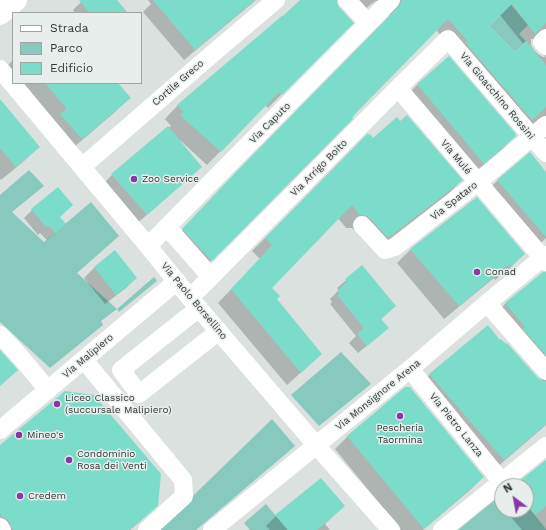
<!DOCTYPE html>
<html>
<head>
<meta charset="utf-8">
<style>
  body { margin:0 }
  #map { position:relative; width:546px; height:530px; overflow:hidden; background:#dae1df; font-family:"Work Sans",sans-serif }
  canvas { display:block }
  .legend { position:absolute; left:12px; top:12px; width:130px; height:72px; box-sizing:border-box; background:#e7eeec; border:1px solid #9fa5a3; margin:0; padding:5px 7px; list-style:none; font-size:12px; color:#343736 }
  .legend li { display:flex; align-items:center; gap:8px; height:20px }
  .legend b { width:20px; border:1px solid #9fa5a3 }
  .north { position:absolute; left:494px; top:478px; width:40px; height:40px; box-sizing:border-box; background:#e7eeec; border:1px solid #9fa5a3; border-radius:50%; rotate:328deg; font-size:11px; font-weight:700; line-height:16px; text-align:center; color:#343736 }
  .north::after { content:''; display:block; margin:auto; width:14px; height:18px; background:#8937a6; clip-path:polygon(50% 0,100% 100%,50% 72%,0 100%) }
</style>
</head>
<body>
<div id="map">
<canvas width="546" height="530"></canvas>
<ul class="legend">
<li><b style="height:5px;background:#fff"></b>Strada</li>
<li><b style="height:11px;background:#87cabd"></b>Parco</li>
<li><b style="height:11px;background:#7cdcca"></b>Edificio</li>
</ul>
<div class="north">N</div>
</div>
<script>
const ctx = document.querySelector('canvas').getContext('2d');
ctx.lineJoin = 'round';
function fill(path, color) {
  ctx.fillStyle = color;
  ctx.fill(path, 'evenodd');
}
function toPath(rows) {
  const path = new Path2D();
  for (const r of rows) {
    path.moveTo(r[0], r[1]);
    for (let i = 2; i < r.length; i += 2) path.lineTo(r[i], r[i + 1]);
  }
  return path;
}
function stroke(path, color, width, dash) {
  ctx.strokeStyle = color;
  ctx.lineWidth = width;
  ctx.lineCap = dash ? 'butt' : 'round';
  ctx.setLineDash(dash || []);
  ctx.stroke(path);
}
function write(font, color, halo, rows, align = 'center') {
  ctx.font = font + ' "Work Sans",sans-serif';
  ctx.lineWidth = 3;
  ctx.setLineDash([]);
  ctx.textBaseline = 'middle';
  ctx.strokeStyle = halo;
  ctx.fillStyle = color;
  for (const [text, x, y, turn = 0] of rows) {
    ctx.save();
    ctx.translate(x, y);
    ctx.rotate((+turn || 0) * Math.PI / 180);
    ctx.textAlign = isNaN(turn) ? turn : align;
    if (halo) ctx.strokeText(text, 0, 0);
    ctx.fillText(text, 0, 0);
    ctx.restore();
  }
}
const green = toPath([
  [493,0,507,0,528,25,519,34,526,41,515,52,489,26,505,11],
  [29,170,44,186,12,212,44,242,91,202,119,236,77,273,117,309,154,277,157,281,119,312,117,309,101,321,103,325,50,368,0,322,0,195],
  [341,352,371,384,319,426,291,395],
  [272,419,295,446,196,530,158,530],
  [502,494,502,510,526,510,526,504,546,529,546,530,458,530],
  [266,504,275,515,288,530,250,530,244,523]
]);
const shadow = toPath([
  [83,0,116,0,127,13,75,13,73,10],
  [148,0,256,0,184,60,143,12,151,4],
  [302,0,328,0,352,23,268,108,265,105,207,165,181,141,180,142,188,179,134,226,100,187,112,175,171,126,165,119,178,105,283,17],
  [344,0,546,0,546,159,545,135,532,126,456,52,436,30,357,111,351,119,200,272,172,241,226,184,388,20,390,14,390,9,382,1,376,1,371,4,356,18],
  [500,15,524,45,515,54,488,26],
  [531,39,537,39,545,47,545,57,543,57,538,54,534,50,531,45],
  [449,57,515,136,501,150,469,177,403,99,417,85],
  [13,60,13,83,116,83,129,98,115,112,67,153,0,73],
  [0,100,39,147,24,161,1,180,0,179],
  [368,135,373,139,462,180,448,194,374,251,356,231,352,228,346,228,338,218,271,288,307,367,287,385,218,303,260,259,252,251],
  [546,173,546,238,533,250,485,193,498,180],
  [58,188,59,218,56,232,47,240,40,233,38,235,24,218,32,210],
  [411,249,524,254,510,268,495,280,494,278,444,319,397,263],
  [114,251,136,278,126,288,105,304,84,278,94,268],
  [361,267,395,306,380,320,387,328,379,336,358,353,349,343,356,336,330,304,332,302,330,299,339,290,337,288],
  [543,273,546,273,546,425,489,474,416,388,430,374,500,342,538,379,543,382,510,343,512,342,492,318,505,304],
  [348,436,483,477,470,490,423,530,401,530,335,449],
  [0,446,157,505,145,517,130,530,0,530],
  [546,461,546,530,522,530,505,510,526,510,526,486,515,486],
  [502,498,502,506,498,502],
  [344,506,325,524,330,530,270,530,266,526,276,516]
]);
const building = toPath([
  [79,0,117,0,128,13,90,13],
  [153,0,255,0,195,50],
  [300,0,337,0,337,3,339,7,354,23,282,95,279,92,221,152,180,115,184,112,177,105,283,15,283,16],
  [401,0,546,0,546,23,535,34,512,4,489,26,515,52,526,41,546,65,546,107,532,120,465,42,467,40,448,19,357,112,352,118,353,119,212,261,182,229,237,171,398,7,401,3],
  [449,56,516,134,515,134,516,136,484,164,417,84],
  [45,83,118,83,131,98,82,139,60,114,67,109],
  [0,99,40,147,16,167,0,148],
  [407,115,463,180,388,238,370,218,365,215,360,215,352,205,272,288,280,296,277,299,322,354,301,373,231,289,272,245,265,238,368,133,369,135,370,134,373,138,397,117,400,121],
  [168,126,202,167,147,215,111,174],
  [530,152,546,172,546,237,497,180],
  [58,187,73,205,60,217,66,224,55,233,49,226,46,227,31,209],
  [477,197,525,254,510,267,508,265,459,306,410,249],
  [115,250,137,278,116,295,94,267],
  [362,265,396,306,381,319,389,328,367,346,357,334,364,328,337,295,340,294,337,291,347,282,345,279],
  [543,272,546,272,546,355,523,329,525,327,505,303],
  [488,325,500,340,501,339,506,344,507,343,538,378,542,381,546,381,546,424,504,460,429,374],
  [0,350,18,370,0,386],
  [405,387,410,387,484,477,424,529,347,436],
  [65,391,94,395,161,474,158,506,129,530,13,530,9,521,5,518,3,517,0,514,0,445],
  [546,460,546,506,535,515,526,504,526,486,513,486],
  [321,478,345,506,317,530,288,530,275,515]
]);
const street = toPath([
  [347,0,368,23],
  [546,38,542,42,546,46],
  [0,69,148,246,190,298,316,445,391,530],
  [398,88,546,262],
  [82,167,211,55,276,0],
  [362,225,385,250,395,247,478,182,546,125],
  [167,227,211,277],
  [148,246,391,0],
  [190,298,398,88,448,39,546,153],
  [487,303,546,371],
  [199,308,121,370,139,394,219,331],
  [0,335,17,353,48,390],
  [84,360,183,480,184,496,147,530],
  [410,369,502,482],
  [0,430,177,281],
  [0,527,2,530],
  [212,530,410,369,487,303,546,255],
  [442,530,546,446]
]);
const secondary = toPath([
  [0,14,16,0]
]);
const markers = [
  [134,179,4,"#8937a6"],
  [477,272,4,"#8937a6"],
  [57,404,4,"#8937a6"],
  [400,416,4,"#8937a6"],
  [19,435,4,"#8937a6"],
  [69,460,4,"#8937a6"],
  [20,496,4,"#8937a6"]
];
const streetNames = [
  ["Cortile Greco",178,83,-41],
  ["Via Gioacchino Rossini",497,96,50],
  ["Via Caputo",270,123,-45],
  ["Via Mulé",456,157,50],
  ["Via Arrigo Boito",319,168,-45],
  ["Via Spataro",454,201,-38],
  ["Via Paolo Borsellino",194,301,50],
  ["Via Malipiero",88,356,-40],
  ["Via Monsignore Arena",378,395,-39],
  ["Via Pietro Lanza",456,425,51]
];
const poiNames = [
  ["Zoo Service",142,179],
  ["Conad",485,272],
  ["Liceo Classico",65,398],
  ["(succursale Malipiero)",65,410],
  ["Pescheria",400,428,"center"],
  ["Taormina",400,440,"center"],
  ["Mineo's",27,435],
  ["Condominio",77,454],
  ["Rosa dei Venti",77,466],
  ["Credem",28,496]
];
fill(green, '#87cabd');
fill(shadow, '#0003');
fill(building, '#7cdcca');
stroke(street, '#fff', 18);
stroke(secondary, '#fff', 22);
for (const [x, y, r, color] of markers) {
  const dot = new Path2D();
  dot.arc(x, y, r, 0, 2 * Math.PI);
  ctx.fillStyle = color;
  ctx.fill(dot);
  stroke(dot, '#e7eeec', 1.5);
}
write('10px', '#343736', '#e7eeec', streetNames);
write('10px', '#343736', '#e7eeec', poiNames, 'left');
</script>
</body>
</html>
